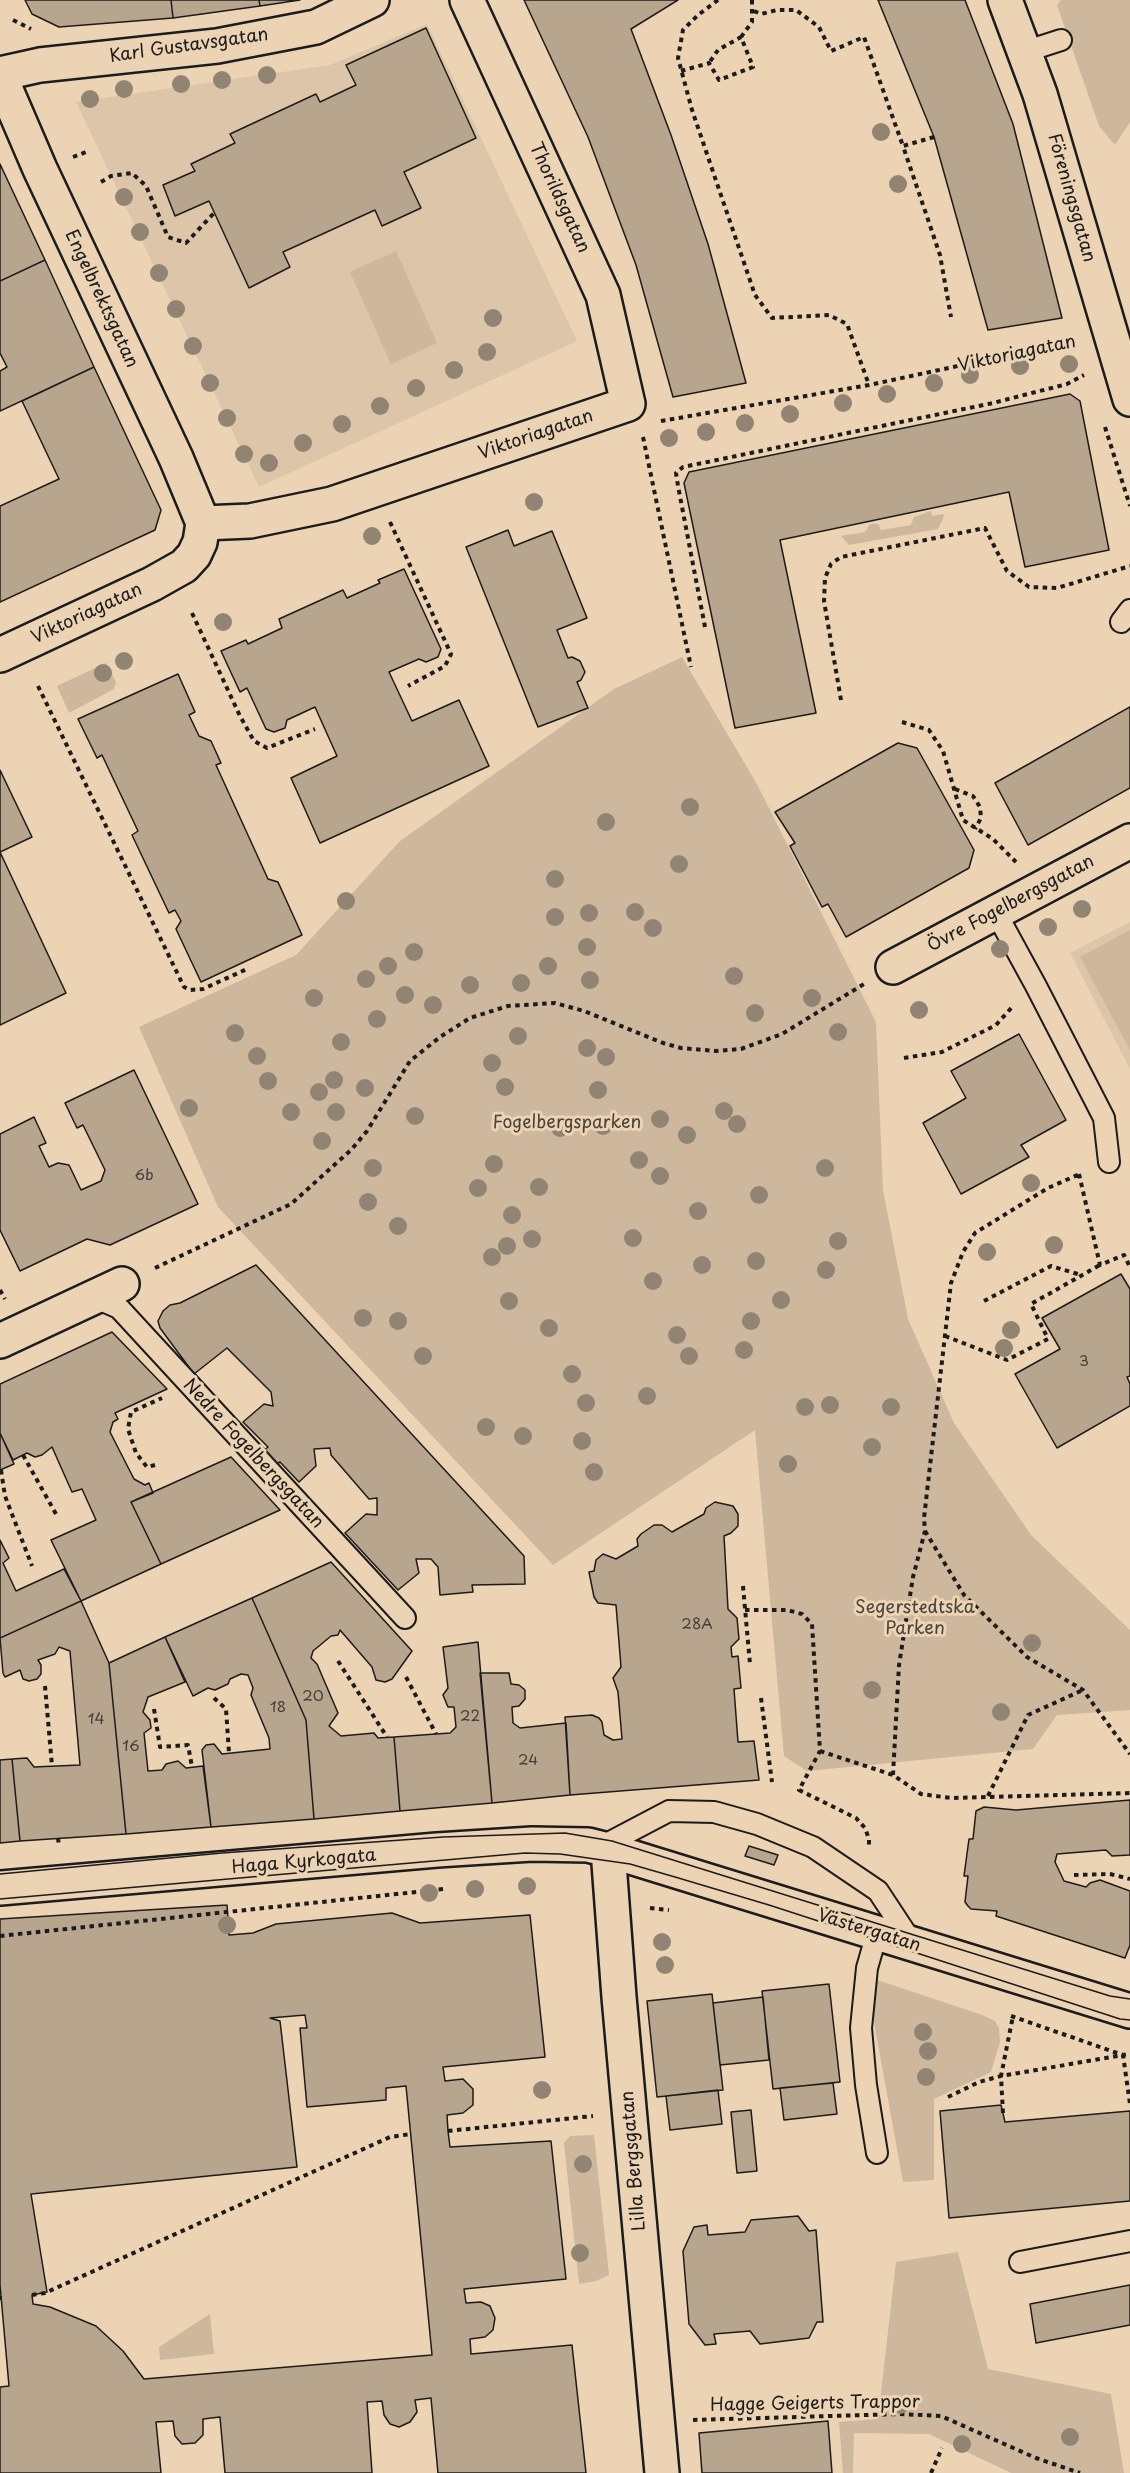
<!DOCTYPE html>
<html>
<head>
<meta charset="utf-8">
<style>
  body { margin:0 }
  canvas { display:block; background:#ebd3b3 }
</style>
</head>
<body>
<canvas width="1130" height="2473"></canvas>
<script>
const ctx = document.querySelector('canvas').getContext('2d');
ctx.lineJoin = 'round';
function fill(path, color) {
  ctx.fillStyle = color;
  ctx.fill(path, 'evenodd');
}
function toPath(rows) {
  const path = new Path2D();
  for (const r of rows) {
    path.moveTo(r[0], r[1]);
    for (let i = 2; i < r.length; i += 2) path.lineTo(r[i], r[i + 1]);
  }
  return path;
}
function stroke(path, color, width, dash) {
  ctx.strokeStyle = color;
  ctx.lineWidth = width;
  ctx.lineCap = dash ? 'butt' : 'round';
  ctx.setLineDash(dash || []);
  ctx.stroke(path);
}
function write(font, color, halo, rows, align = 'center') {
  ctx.font = font + ' "Playpen Sans",sans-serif';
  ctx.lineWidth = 6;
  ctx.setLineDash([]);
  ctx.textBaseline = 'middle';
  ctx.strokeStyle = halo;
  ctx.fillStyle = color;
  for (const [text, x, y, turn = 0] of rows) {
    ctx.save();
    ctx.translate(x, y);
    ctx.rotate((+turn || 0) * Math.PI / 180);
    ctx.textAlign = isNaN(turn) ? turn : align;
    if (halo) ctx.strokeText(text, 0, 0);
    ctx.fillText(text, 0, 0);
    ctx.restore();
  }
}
const built = toPath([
  [427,24,577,341,259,487,76,102,330,65],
  [1130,922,1130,1069,1070,953]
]);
const green = toPath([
  [1061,0,1130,0,1130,122,1115,145,1099,126,1057,5],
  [396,251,437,343,391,364,350,272],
  [931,511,932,516,943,514,944,516,938,529,849,545,841,536,865,532,870,524,878,524,881,530,911,525,914,517],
  [682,657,758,786,876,1022,883,1190,908,1319,954,1423,1031,1535,1130,1630,1130,1710,1057,1715,1033,1749,807,1771,784,1756,755,1430,553,1565,218,1207,139,1027,296,955,400,841,614,689],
  [106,663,116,682,114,689,69,713,57,686],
  [1130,930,1130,1050,1080,957],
  [874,1979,982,2015,995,2021,999,2028,1000,2042,991,2072,934,2099,934,2180,903,2182,870,2000],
  [594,2135,609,2275,596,2281,579,2284,564,2143,570,2136],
  [958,2252,988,2369,1111,2394,1124,2473,1011,2473,929,2434,854,2433,853,2473,843,2473,839,2422,878,2419,896,2262],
  [210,2314,214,2354,160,2360,159,2347]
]);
const building = toPath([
  [25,0,171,0,173,18,59,27,32,14,25,0],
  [171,0,259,0,260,6,173,18,171,0],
  [259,0,300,0,260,6,259,0],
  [524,0,678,0,631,29,671,135,708,244,746,383,673,397,636,265,588,137,524,0],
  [878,0,965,0,1013,124,1062,318,988,330,934,137,878,0],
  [426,28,476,138,404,172,421,208,382,226,375,210,283,252,290,267,249,288,209,201,175,216,163,185,195,171,191,164,235,143,230,134,316,94,320,102,356,85,346,65,426,28],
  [0,164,45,260,0,281,0,164],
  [45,260,94,367,0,411,0,371,7,367,0,353,0,281,45,260],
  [94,367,161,510,155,530,0,602,0,506,59,479,22,401,94,367],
  [1070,394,1080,401,1109,550,1025,567,1009,492,780,540,816,713,735,728,684,483,689,472,1070,394],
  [508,530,514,546,552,531,587,618,557,630,568,658,572,657,580,661,585,672,581,680,577,682,588,708,538,727,466,547,508,530],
  [404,569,441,649,438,657,426,662,419,659,389,672,412,721,459,700,489,766,320,843,291,778,337,756,315,707,287,720,285,728,274,732,266,729,247,688,240,692,221,651,246,640,248,644,282,628,279,619,343,590,347,598,380,583,378,580,404,569],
  [178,674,195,712,189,715,199,736,211,741,221,763,216,765,268,879,278,882,302,935,201,982,176,929,181,921,175,910,169,913,132,835,138,831,102,755,97,758,78,719,178,674],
  [1130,707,1130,788,1028,845,995,783,1130,707],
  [898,743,917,748,974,850,969,868,846,937,828,904,822,907,790,846,795,843,775,812,898,743],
  [0,770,32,837,0,852,0,770],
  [0,852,66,993,0,1025,0,852],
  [1019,1034,1066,1120,1021,1145,1029,1157,961,1194,923,1123,966,1098,951,1071,1019,1034],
  [134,1070,198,1204,110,1245,87,1239,20,1271,0,1230,0,1134,34,1117,46,1143,39,1146,49,1167,58,1163,69,1165,81,1190,101,1181,105,1170,83,1125,77,1128,65,1103,134,1070],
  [256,1265,524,1556,525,1584,472,1585,473,1592,440,1595,438,1567,431,1559,416,1559,419,1573,398,1590,345,1533,366,1514,377,1515,377,1498,369,1499,331,1455,330,1448,314,1449,316,1466,299,1482,280,1462,275,1465,263,1451,268,1447,243,1422,264,1404,273,1406,271,1392,227,1348,194,1374,160,1328,158,1321,163,1311,170,1305,180,1303,256,1265],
  [1121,1274,1130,1289,1130,1376,1127,1377,1130,1384,1130,1406,1057,1448,1015,1374,1060,1349,1042,1318,1121,1274],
  [112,1332,167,1389,115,1413,118,1419,113,1422,110,1432,134,1479,145,1485,149,1483,153,1493,131,1502,161,1564,81,1601,51,1540,96,1520,82,1489,72,1492,52,1447,42,1455,35,1457,27,1453,13,1460,0,1433,0,1384,112,1332],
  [0,1433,14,1464,0,1470,0,1433],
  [231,1457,280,1510,161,1564,131,1502,231,1457],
  [715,1502,733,1506,738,1514,738,1526,731,1533,724,1536,728,1609,737,1618,739,1639,731,1647,732,1657,738,1656,741,1688,734,1689,738,1742,754,1741,759,1780,570,1795,565,1717,592,1715,599,1718,602,1722,604,1735,613,1740,622,1739,618,1692,613,1678,621,1667,616,1605,598,1603,594,1597,589,1572,594,1571,596,1560,603,1554,616,1559,638,1546,637,1539,641,1534,654,1525,662,1525,672,1532,704,1514,706,1508,715,1502],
  [0,1540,9,1558,3,1563,16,1591,64,1569,81,1601,0,1638,0,1540],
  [331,1562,412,1651,392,1679,385,1682,376,1680,372,1667,340,1630,338,1635,331,1636,313,1651,311,1658,317,1664,338,1713,329,1726,341,1736,374,1733,378,1738,394,1737,400,1811,314,1819,306,1720,252,1598,331,1562],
  [252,1598,306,1720,314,1819,211,1827,202,1750,206,1745,214,1744,222,1754,270,1749,269,1738,251,1695,253,1688,248,1675,241,1674,230,1679,228,1684,215,1690,208,1688,193,1696,165,1637,252,1598],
  [81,1601,109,1663,126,1834,20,1841,12,1759,27,1758,34,1767,80,1765,70,1651,59,1647,55,1654,38,1660,41,1665,41,1674,37,1679,29,1681,23,1679,20,1670,5,1677,3,1673,0,1638,81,1601],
  [165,1637,185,1682,148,1697,143,1712,150,1720,151,1728,144,1733,148,1771,162,1770,166,1764,178,1761,186,1768,203,1766,211,1827,126,1834,109,1663,165,1637],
  [478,1642,492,1803,400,1811,394,1737,450,1733,456,1727,454,1707,448,1707,443,1695,448,1688,443,1647,478,1642],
  [480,1673,509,1673,511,1684,519,1685,525,1690,525,1699,519,1706,512,1707,513,1723,520,1728,566,1723,570,1795,492,1803,480,1673],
  [12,1759,20,1841,0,1843,0,1760,12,1759],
  [1130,1800,1130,1855,1112,1856,1106,1850,1057,1854,1055,1862,1064,1881,1086,1887,1090,1883,1100,1880,1130,1891,1130,1945,1125,1958,996,1916,997,1911,971,1909,968,1906,965,1902,968,1876,964,1876,969,1839,973,1839,976,1811,984,1807,1016,1810,1130,1800],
  [749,1846,778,1855,774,1865,745,1856,749,1846],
  [227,1905,229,1935,253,1933,276,1924,392,1913,420,1923,530,1915,545,2057,443,2067,445,2081,463,2079,473,2089,473,2105,463,2113,447,2115,448,2131,450,2147,551,2141,566,2279,464,2289,466,2303,481,2302,490,2306,495,2318,493,2330,485,2337,470,2339,471,2354,572,2345,586,2473,438,2473,431,2398,415,2400,417,2412,410,2422,399,2427,390,2424,384,2415,382,2401,367,2402,372,2473,225,2473,220,2417,203,2419,203,2435,195,2443,182,2444,175,2436,173,2421,156,2422,161,2473,0,2473,0,2387,9,2386,0,2285,0,1919,227,1905],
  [305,2015,307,2028,300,2028,307,2107,386,2100,386,2088,406,2086,432,2355,144,2379,123,2351,96,2326,50,2307,33,2304,32,2295,47,2292,31,2194,297,2167,280,2021,270,2018,305,2015],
  [829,1984,840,2082,773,2089,762,1991,829,1984],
  [712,1994,723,2090,657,2097,647,2001,712,1994],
  [763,1997,769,2060,720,2065,713,2003,763,1997],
  [833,2083,837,2114,784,2120,780,2088,833,2083],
  [718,2090,722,2124,670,2130,666,2096,718,2090],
  [1001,2105,1005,2122,1130,2111,1130,2201,949,2218,940,2111,1001,2105],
  [751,2110,757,2171,737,2173,731,2112,751,2110],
  [798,2216,809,2231,816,2230,823,2322,817,2322,809,2338,760,2344,750,2331,714,2334,716,2344,705,2345,689,2324,683,2251,694,2227,707,2225,708,2235,745,2232,751,2220,798,2216],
  [1130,2285,1130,2325,1036,2343,1030,2304,1130,2285],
  [828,2421,832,2473,702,2473,699,2433,828,2421]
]);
const path = toPath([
  [718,0,698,15,683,30,678,58,692,110,755,295,772,318,829,315,847,324,869,385],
  [754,11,761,14,777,10,796,10,819,27,831,51,864,37,903,146],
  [13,20,31,29],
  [741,37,752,22,752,0],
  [681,71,709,63,719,80,753,67,741,37,718,50,709,63],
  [934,137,903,146,940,255,951,317],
  [73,157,86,152],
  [101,182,111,176,132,173,146,186,168,237,186,243,214,213],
  [661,421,869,385,1075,341],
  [1105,427,1130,506],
  [643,437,691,667],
  [390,522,451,654,445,666,408,686],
  [192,613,240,716,254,741,267,748,315,729],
  [705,627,678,486,676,473,683,467,993,403,1067,384,1084,375],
  [38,686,184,987,190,990,203,989,247,969],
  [841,700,824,601,825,578,831,564,841,557,985,528,1007,571,1029,587,1057,588,1130,566],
  [902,722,929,730,943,751,963,820,993,839,1016,862],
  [955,789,973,796,980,807,981,818,975,829],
  [904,1058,942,1052,996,1025,1013,1006],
  [1079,1174,1100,1265,1124,1255,1130,1267],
  [155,1268,291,1204,351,1150,367,1131,410,1061,440,1037,470,1018,508,1006,555,1003,584,1011,663,1043,681,1048,716,1051,741,1049,782,1034,864,984],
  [0,1290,5,1299],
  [984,1301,1051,1266,1081,1275],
  [945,1336,1007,1360,1048,1339,1031,1304,1100,1265],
  [23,1455,56,1514],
  [155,1465,147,1467,136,1453,128,1429,131,1412,162,1398],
  [1,1470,5,1496,32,1566],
  [925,1531,964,1595,1027,1657,1083,1690,1130,1754],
  [743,1586,750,1664],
  [745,1610,787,1610,802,1614,812,1624,820,1751,799,1790,856,1818,865,1828,869,1839,869,1848],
  [338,1661,387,1737],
  [406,1677,436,1734],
  [45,1686,52,1766],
  [214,1698,226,1709,229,1753],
  [761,1698,772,1782],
  [154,1709,160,1747,188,1745,192,1767],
  [820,1751,893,1775,921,1794,951,1798,1130,1793],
  [893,1775,899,1665,913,1577,925,1531,924,1518,951,1283,963,1252,975,1233,1048,1188,1082,1173],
  [988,1796,1028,1715,1083,1690],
  [58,1838,59,1846],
  [1074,1875,1110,1874,1130,1879],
  [650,1908,669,1910],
  [0,1936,444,1889],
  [1011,2016,1123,2055,1130,2054],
  [948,2097,979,2082,1001,2076,1123,2055,1130,2104],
  [1003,2113,1001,2076,1013,2016],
  [448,2131,593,2116],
  [32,2295,45,2293,390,2137,411,2134],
  [0,2298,2,2298],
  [693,2420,900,2414,941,2416,1036,2458,1080,2473],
  [931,2473,942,2448]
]);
const lane = toPath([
  [1024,52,1061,40],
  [1121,622,1130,610],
  [995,911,1036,986,1104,1118,1109,1162],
  [96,1298,119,1308,405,1618],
  [608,1850,612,1841,669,1811,714,1812,757,1824,813,1847,878,1891,905,1932,911,1944],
  [877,2153,866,2085,861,2028,867,1968,877,1933],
  [1020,2262,1130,2241]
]);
const street = toPath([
  [1005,0,1040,94,1130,399],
  [0,74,40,65,217,46,316,27,372,0],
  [203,523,250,521,332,504,628,404,603,295,467,0],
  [893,967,1130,841],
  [0,1341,122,1284],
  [608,1850,619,1997,662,2473],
  [0,1888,437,1850,532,1844,588,1845,608,1850,1130,2011]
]);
const secondary = toPath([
  [0,76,40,169,176,458,203,523,200,542,194,555,184,566,152,584,0,655]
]);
const tram = toPath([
  [0,1874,222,1853,443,1837,565,1833,612,1841,1110,1996,1130,1999],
  [0,1899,525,1853,560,1854,630,1864,675,1877,769,1905,1120,2019,1130,2020]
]);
const trees = [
  [267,75],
  [222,80],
  [181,84],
  [124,89],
  [90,99],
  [881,132],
  [898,184],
  [124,197],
  [140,232],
  [159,273],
  [176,309],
  [493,318],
  [193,346],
  [487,352],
  [1069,364],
  [1020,366],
  [454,370],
  [970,375],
  [210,383],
  [934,383],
  [416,388],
  [887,394],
  [843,403],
  [380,406],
  [790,414],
  [227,418],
  [745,423],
  [342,424],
  [706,432],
  [669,438],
  [303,443],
  [244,454],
  [269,463],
  [534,502],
  [372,536],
  [223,622],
  [124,661],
  [103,673],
  [690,807],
  [606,822],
  [679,864],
  [555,879],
  [346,901],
  [1082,909],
  [635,912],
  [589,913],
  [555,917],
  [1048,927],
  [653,928],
  [587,947],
  [1000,949],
  [414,952],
  [388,966],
  [548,966],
  [734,976],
  [366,979],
  [590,980],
  [521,983],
  [470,985],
  [405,995],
  [314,998],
  [812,998],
  [433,1005],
  [919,1010],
  [755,1013],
  [377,1019],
  [838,1032],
  [235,1033],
  [518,1036],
  [341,1042],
  [587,1048],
  [257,1056],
  [606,1057],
  [492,1063],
  [334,1080],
  [268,1081],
  [505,1087],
  [365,1088],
  [598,1090],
  [319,1092],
  [189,1108],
  [724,1111],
  [291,1112],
  [336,1112],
  [415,1116],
  [660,1119],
  [737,1124],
  [603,1126],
  [560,1128],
  [687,1135],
  [322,1141],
  [639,1160],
  [494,1164],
  [373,1168],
  [825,1168],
  [660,1176],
  [1031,1183],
  [539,1187],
  [478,1188],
  [759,1195],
  [368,1202],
  [698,1211],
  [512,1215],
  [398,1226],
  [633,1238],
  [532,1239],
  [838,1241],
  [1054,1245],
  [507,1246],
  [987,1252],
  [492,1257],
  [756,1261],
  [702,1265],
  [826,1270],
  [653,1281],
  [781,1300],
  [509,1301],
  [363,1318],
  [398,1321],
  [751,1321],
  [549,1328],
  [1011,1330],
  [677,1335],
  [1004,1348],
  [744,1350],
  [423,1356],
  [689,1356],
  [572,1374],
  [647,1396],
  [586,1403],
  [830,1405],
  [805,1407],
  [891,1407],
  [486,1427],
  [523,1436],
  [582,1441],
  [872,1447],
  [788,1464],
  [594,1472],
  [1032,1643],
  [872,1690],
  [1001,1712],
  [527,1886],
  [475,1889],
  [429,1893],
  [227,1925],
  [662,1942],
  [665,1965],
  [923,2032],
  [928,2051],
  [926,2077],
  [542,2090],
  [583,2164],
  [580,2253],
  [900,2405],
  [1070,2437],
  [962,2444]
];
const numberNames = [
  ["6b",144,1176],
  ["3",1084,1362],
  ["28A",697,1625],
  ["20",313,1697],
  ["18",278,1708],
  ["22",470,1717],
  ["14",96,1720],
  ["16",131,1747],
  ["24",528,1761]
];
const streetNames = [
  ["Karl Gustavsgatan",189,46,-8],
  ["Thorildsgatan",559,198,65],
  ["Föreningsgatan",1071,198,74],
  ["Engelbrektsgatan",101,299,65],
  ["Viktoriagatan",1017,354,-12],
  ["Viktoriagatan",536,435,-19],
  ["Viktoriagatan",87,614,-25],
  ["Övre Fogelbergsgatan",1011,904,-28],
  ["Nedre Fogelbergsgatan",253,1454,47],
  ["Haga Kyrkogata",304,1862,-5],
  ["Västergatan",869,1931,17],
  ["Lilla Bergsgatan",634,2161,-95],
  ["Hagge Geigerts Trappor",815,2404,-1]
];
const parkNames = [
  ["Fogelbergsparken",567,1123],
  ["Segerstedtska",915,1608],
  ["Parken",915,1629]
];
fill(built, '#dcc5a8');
fill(green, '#cdb89d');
fill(building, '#b8a58e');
stroke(building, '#1c1c1c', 1.5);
stroke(lane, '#1c1c1c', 24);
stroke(street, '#1c1c1c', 38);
stroke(secondary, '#1c1c1c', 38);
stroke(path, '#1c1c1c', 4, [4.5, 4.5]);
stroke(lane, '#ebd3b3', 20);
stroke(street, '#ebd3b3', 33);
stroke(secondary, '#ebd3b3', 33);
stroke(tram, '#1c1c1c', 1.5);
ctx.fillStyle = '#918472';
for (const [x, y] of trees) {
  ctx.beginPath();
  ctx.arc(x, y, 9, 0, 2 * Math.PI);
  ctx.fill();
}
write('15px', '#433e38', null, numberNames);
write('18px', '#1c1c1c', '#ebd3b3', streetNames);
write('18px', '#48433c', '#ebd3b3', parkNames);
</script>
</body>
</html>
